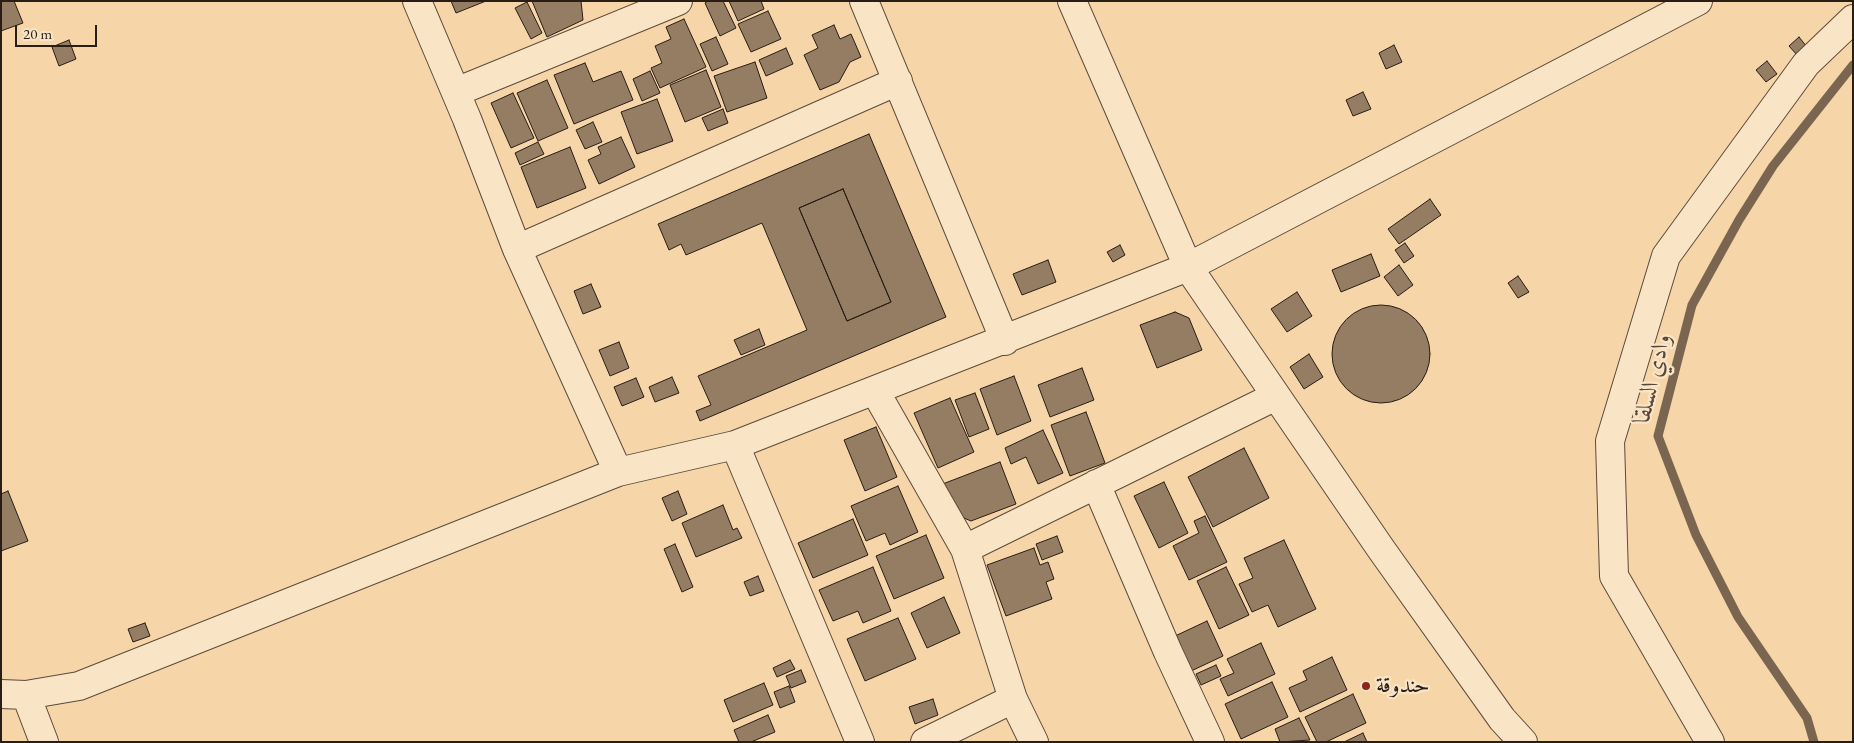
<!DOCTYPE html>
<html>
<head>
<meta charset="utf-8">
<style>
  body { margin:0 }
  #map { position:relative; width:1854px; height:743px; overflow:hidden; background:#f6d5a8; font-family:"EB Garamond",serif }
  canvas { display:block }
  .frame { position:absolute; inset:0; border:2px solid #291d16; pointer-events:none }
  .scale { position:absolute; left:15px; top:25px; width:82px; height:22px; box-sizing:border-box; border:2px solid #291d16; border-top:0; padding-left:6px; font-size:15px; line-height:18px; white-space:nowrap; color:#291d16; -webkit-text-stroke:4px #f9e4c6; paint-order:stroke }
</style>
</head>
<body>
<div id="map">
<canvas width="1854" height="743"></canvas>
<div class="frame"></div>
<div class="scale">20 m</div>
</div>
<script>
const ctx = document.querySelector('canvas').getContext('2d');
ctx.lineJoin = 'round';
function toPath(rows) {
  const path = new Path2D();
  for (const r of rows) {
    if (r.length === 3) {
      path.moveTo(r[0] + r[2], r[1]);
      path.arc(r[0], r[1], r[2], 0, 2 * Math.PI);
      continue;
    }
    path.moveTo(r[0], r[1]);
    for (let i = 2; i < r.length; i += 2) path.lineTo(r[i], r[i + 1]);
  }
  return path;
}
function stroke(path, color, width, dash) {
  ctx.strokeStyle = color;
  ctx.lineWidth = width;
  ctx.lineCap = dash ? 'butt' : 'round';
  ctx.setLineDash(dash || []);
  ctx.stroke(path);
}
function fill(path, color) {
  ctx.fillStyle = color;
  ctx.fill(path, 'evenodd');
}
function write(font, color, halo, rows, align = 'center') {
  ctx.font = font + ' "EB Garamond",Amiri,serif';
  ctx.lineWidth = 4.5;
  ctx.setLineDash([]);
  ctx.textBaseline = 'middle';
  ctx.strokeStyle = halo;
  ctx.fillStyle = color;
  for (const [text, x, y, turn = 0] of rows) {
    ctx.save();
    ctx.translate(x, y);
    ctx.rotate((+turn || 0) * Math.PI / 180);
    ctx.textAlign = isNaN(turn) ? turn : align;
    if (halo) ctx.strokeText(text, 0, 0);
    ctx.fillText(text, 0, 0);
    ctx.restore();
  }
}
const stream = toPath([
  [1814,742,1807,718,1738,617,1696,535,1658,436,1692,305,1739,220,1773,166,1853,65]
]);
const building = toPath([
  [1,1,14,1,23,23,1,31,1,1],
  [451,1,486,1,456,13,451,1],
  [532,1,581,1,583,20,547,37,532,1],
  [708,1,723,1,736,28,720,36,705,3,708,1],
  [729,1,761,1,764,9,738,21,729,1],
  [527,2,542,33,531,39,515,8,527,2],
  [768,11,781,39,751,52,738,24,768,11],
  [684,19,706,67,660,88,651,68,662,63,655,46,671,39,666,27,684,19],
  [834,25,840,39,851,34,861,57,850,62,839,82,820,90,804,55,818,48,812,35,834,25],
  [716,37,728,64,712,71,700,44,716,37],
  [1799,37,1807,47,1797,55,1789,46,1799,37],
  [69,40,76,59,59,66,52,47,69,40],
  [1394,45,1402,62,1386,69,1379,53,1394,45],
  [786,48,793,64,766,76,759,60,786,48],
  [1767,61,1777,74,1766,82,1756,70,1767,61],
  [755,62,767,98,727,112,714,76,755,62],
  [585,63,593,82,621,71,633,100,574,124,554,75,585,63],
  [706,70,721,107,685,122,670,85,706,70],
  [650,71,660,93,642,101,633,79,650,71],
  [547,80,568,128,538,141,517,93,547,80],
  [1363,92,1371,109,1353,116,1346,100,1363,92],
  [513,93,534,138,511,148,491,103,513,93],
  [657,99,673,141,637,154,621,112,657,99],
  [723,109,728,123,708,131,702,118,723,109],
  [593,122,602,142,585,149,576,130,593,122],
  [869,134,946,317,700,421,696,411,711,405,698,376,807,330,762,223,686,255,681,244,669,250,658,224,869,134],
  [843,189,891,302,847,321,799,208,843,189],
  [621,137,635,167,599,184,588,160,601,154,598,147,621,137],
  [538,142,544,154,520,165,515,153,538,142],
  [570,147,586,188,537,208,521,167,570,147],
  [843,189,891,302,847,321,799,208,843,189],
  [1430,199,1441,215,1399,244,1388,229,1430,199],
  [1405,243,1414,256,1404,263,1395,250,1405,243],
  [1120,245,1125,255,1113,262,1107,252,1120,245],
  [1371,254,1380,276,1341,292,1332,270,1371,254],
  [1048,260,1056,282,1022,295,1013,274,1048,260],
  [1399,265,1413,285,1398,296,1384,277,1399,265],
  [1518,276,1529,292,1518,298,1508,283,1518,276],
  [591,284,601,307,583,314,574,291,591,284],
  [1297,292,1312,316,1287,332,1271,309,1297,292],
  [1381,354,49],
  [1175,312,1189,318,1202,350,1157,368,1140,325,1175,312],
  [759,329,765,345,741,355,734,340,759,329],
  [619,342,629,368,610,376,599,350,619,342],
  [1309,354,1323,377,1304,389,1290,367,1309,354],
  [1082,368,1094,400,1050,417,1038,385,1082,368],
  [1014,376,1031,421,997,435,980,389,1014,376],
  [672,377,679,393,655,402,649,387,672,377],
  [636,378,644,397,622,406,614,387,636,378],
  [975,393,989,429,969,437,955,400,975,393],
  [950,398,974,452,938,468,914,413,950,398],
  [1086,412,1105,463,1070,476,1051,425,1086,412],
  [876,427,897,477,865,491,844,440,876,427],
  [1043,430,1063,473,1038,484,1026,457,1011,464,1005,448,1043,430],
  [1244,448,1269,498,1213,527,1188,477,1244,448],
  [1000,462,1016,504,971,521,950,512,940,485,1000,462],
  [1164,482,1188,533,1159,548,1134,496,1164,482],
  [898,486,918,532,890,545,885,533,866,541,851,506,898,486],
  [8,491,28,541,1,551,1,494,8,491],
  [678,491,687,514,672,521,662,498,678,491],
  [723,505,733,530,737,528,742,538,696,557,682,523,723,505],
  [1205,516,1227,562,1189,580,1173,546,1199,533,1194,521,1205,516],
  [853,519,868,555,813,578,798,543,853,519],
  [926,535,944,578,894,599,876,556,926,535],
  [1057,536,1063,552,1042,560,1036,544,1057,536],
  [1284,540,1316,609,1278,627,1268,605,1252,612,1239,584,1253,578,1244,558,1284,540],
  [675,544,693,587,682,592,664,549,675,544],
  [1034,548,1040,565,1048,562,1054,579,1046,582,1052,599,1006,616,987,565,1034,548],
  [873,567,891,611,863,623,858,611,833,621,819,590,873,567],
  [1226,567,1249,615,1219,629,1197,581,1226,567],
  [758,576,764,591,750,596,744,582,758,576],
  [944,597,960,633,927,648,911,613,944,597],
  [898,618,916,659,865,681,847,639,898,618],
  [1207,621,1223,656,1189,672,1173,637,1207,621],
  [145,623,150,636,133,642,128,629,145,623],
  [1261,643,1275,674,1228,696,1220,679,1234,673,1227,659,1261,643],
  [1332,657,1347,690,1300,712,1289,688,1307,680,1303,671,1332,657],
  [790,660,795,669,777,677,773,668,790,660],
  [1216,665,1221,676,1201,685,1196,674,1216,665],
  [801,670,806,682,791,688,786,676,801,670],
  [1272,682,1288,717,1241,739,1225,704,1272,682],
  [764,683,773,705,733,722,724,700,764,683],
  [789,686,795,702,780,708,774,692,789,686],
  [1353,694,1366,723,1326,742,1317,742,1305,717,1353,694],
  [933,699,938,715,915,724,909,707,933,699],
  [768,715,775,732,751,742,739,742,734,730,768,715],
  [1299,718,1310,740,1280,742,1275,729,1299,718],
  [1363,733,1367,742,1344,742,1363,733]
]);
const minor = toPath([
  [417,1,467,119,517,249,618,472],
  [864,1,1005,341],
  [1072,1,1188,267,1381,549,1502,719,1523,742],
  [456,92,678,1],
  [517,249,898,81],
  [875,391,965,549,1013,699,1034,742],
  [735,445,860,742],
  [1096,484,1168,652,1210,742],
  [965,549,1276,396],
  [1,694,26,695,79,686,618,472,735,445,1188,267,1698,1],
  [26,695,44,742],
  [925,742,1013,699],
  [1710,742,1614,576,1610,441,1666,256,1806,64,1853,19]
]);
const markers = [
  [1366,686,5,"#8f2418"]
];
const poiNames = [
  ["حندوقة",1376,686]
];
const waterNames = [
  ["وادي السلقا",1653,378,-76]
];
stroke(stream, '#7a6650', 9);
fill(building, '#947d62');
stroke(building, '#291d16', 1);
stroke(minor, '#5c4b3a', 30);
stroke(minor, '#f9e4c6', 28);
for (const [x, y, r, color] of markers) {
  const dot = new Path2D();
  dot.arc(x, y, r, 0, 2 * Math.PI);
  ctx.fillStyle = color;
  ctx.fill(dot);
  stroke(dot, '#f9e4c6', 2);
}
write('22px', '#291d16', '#f9e4c6', poiNames, 'left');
write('italic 24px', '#584738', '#f9e4c6', waterNames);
</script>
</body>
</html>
